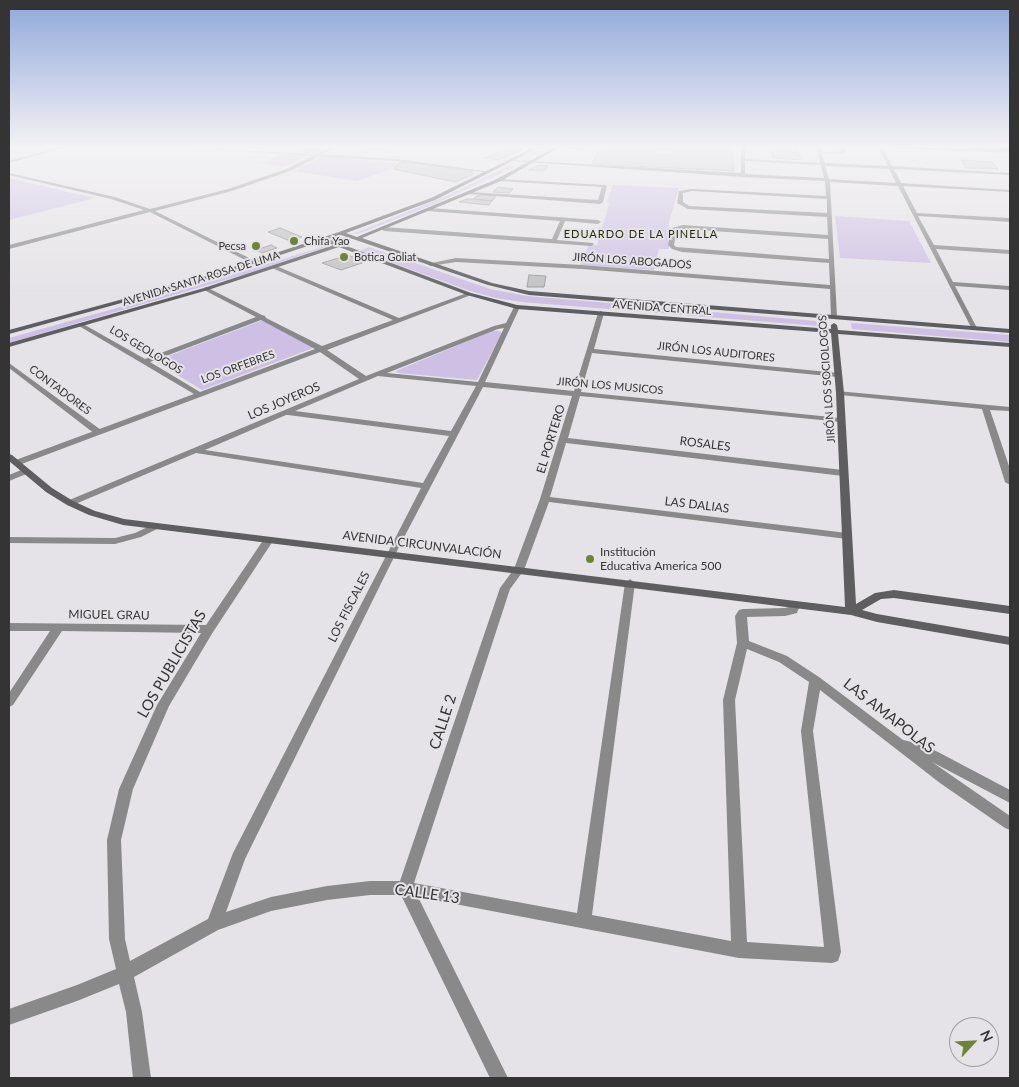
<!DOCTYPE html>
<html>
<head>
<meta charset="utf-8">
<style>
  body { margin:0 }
  #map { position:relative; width:1019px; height:1087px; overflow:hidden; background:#e5e3e7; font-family:Lato,sans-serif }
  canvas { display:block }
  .frame { position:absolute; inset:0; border:10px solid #353435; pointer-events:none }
  .north { position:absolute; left:949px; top:1017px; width:50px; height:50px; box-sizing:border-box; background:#e5e3e7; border:1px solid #9f9da0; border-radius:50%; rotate:65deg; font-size:14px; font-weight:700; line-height:20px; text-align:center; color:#353435 }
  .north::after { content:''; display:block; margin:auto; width:18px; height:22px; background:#6e8436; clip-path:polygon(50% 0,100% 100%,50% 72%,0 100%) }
</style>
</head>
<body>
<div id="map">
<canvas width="1019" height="1087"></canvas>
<div class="frame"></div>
<div class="north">N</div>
</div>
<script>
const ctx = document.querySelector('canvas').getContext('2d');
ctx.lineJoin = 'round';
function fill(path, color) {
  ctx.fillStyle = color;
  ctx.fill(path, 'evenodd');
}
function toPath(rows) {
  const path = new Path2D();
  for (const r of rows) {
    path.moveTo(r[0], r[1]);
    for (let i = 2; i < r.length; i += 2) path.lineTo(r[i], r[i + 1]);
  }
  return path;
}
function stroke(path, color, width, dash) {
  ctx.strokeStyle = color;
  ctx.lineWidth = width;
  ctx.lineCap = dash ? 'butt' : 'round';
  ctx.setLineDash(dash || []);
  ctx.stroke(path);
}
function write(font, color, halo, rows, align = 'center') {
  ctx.font = font + ' Lato,sans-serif';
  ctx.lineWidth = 4;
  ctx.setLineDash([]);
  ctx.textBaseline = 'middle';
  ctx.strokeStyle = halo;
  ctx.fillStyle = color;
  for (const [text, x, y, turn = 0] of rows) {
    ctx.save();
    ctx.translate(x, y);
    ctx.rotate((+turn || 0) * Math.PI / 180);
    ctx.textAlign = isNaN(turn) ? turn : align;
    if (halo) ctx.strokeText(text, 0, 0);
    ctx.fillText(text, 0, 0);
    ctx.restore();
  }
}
const green = toPath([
  [281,154,308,156,283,167,261,163],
  [322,157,398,163,388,170,357,181,293,171],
  [510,165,517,166,437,203,368,230,357,234,353,234,446,196],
  [9,178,81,195,95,198,9,220],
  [613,185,679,188,669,222,669,249,659,249,654,270,580,265,589,245,597,245,609,204,607,202],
  [835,216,909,221,931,263,840,258],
  [325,246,326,247,246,274,9,343,9,338,196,286],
  [369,247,490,289,527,296,816,321,818,326,522,302,496,298,470,291,360,251],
  [263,320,316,347,202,390,155,361],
  [851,323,1010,335,1010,342,852,329],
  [492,331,499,331,502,333,477,380,398,373,396,371]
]);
const building = toPath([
  [366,147,391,147,387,150,364,149,366,147],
  [509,147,523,149,499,160,484,158,509,147],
  [612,147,732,147,734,171,592,164,600,149,611,149,612,147],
  [658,150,674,150,673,154,657,154,658,150],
  [776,147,798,147,796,148,801,160,773,158,770,148,776,147],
  [307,148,321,149,315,153,301,152,307,148],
  [961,160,992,162,998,169,966,168,961,160],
  [400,162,436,166,473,172,474,174,455,182,393,169,400,162],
  [537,166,541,165,548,166,544,171,528,170,537,166],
  [498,187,513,189,509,193,493,192,498,187],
  [481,195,496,196,492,201,473,199,477,196,481,195],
  [467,199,473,199,492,201,489,205,459,202,467,199],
  [280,228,302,237,290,241,268,232,280,228],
  [271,245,277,248,262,253,256,250,271,245],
  [348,255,365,262,341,270,322,263,348,255],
  [529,275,546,276,544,287,527,287,529,275]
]);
const lane = toPath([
  [561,147,571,147,581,149,579,150,561,147],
  [840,147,844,147,846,153,820,154,818,153,841,151,840,147],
  [9,363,101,430,101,434,95,434,9,368,9,363]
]);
const street = toPath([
  [60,147,66,147,9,163,9,161,60,147],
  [172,147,317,154,331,147,336,147,323,154,397,159,491,172,489,173,397,161,318,157,290,171,232,191,155,211,257,262,258,263,255,265,150,212,9,249,9,245,144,210,111,199,9,175,9,173,115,197,150,209,228,189,286,169,312,156,172,147],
  [741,147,745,147,745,159,820,163,816,147,820,147,825,163,888,166,878,147,882,147,892,166,1010,173,1010,175,894,169,901,183,1010,190,1010,192,903,186,917,213,1010,218,1010,222,918,216,934,245,1010,250,1010,254,936,249,953,282,1010,286,1010,290,955,286,977,328,972,329,898,186,830,182,837,317,834,319,831,317,830,289,582,269,456,262,430,266,427,264,456,258,582,265,830,285,829,263,682,252,672,249,668,245,672,228,683,225,828,235,827,217,688,209,677,203,679,191,692,189,826,196,825,181,743,177,511,161,513,160,741,173,741,147],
  [745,161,821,165,824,178,745,174,745,161],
  [825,166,889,169,896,183,829,179,825,166],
  [692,191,827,199,827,213,689,206,683,202,683,193,692,191],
  [683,229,828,239,829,259,676,247,674,245,677,230,683,229],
  [499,179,605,185,607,186,603,202,600,204,469,194,467,193,469,192,598,200,602,187,497,181,499,179],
  [429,208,598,220,601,222,598,224,565,221,557,240,593,243,594,244,591,246,384,231,381,229,384,227,552,239,560,221,427,211,429,208],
  [274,265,399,318,467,293,471,293,471,295,327,350,366,376,494,326,506,323,514,307,517,305,520,307,485,382,574,391,598,313,601,311,604,313,594,349,838,373,842,375,838,377,592,353,581,392,841,418,845,420,841,422,580,396,568,438,843,470,847,473,843,476,566,443,550,497,847,533,852,536,847,539,549,502,524,570,510,589,414,883,577,913,625,583,630,579,635,583,592,915,731,941,723,700,737,643,735,616,739,610,743,609,785,608,789,607,792,602,800,602,801,605,798,610,797,613,785,616,747,617,749,641,787,656,819,677,903,740,921,744,938,752,1010,790,1010,803,932,762,1010,816,1010,830,1005,828,940,783,820,690,813,731,841,952,838,961,832,963,739,958,418,897,508,1078,490,1078,401,895,370,895,327,900,271,911,218,930,134,977,142,1012,151,1078,133,1078,126,1012,119,984,77,1001,9,1025,9,1009,77,985,116,969,109,939,107,840,119,789,157,705,201,633,62,631,13,705,9,707,9,693,50,631,9,631,9,623,206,625,264,539,272,539,273,541,213,632,169,706,133,789,121,840,125,939,130,961,208,919,233,853,421,488,196,453,73,505,70,506,65,503,67,501,359,379,320,352,19,465,16,466,12,463,13,461,194,394,79,326,79,324,83,324,145,359,256,317,204,290,204,288,206,287,262,315,265,316,266,318,322,346,393,320,272,268,272,266,274,265],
  [261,320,315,349,200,392,150,362,261,320],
  [504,328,478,382,387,373,498,329,504,328],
  [378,376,476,386,451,431,295,411,378,376],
  [483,387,572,396,540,499,514,569,500,588,400,881,370,881,327,886,271,897,226,912,245,859,400,545,483,387],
  [286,415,288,415,449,436,423,483,205,450,286,415],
  [747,649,779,662,809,682,801,731,824,947,747,942,735,700,747,649],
  [837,391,1010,407,1010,411,990,410,1010,469,1010,485,1005,482,982,409,840,395,837,395,837,391],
  [26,468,30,471,29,473,9,481,9,475,26,468],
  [154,524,157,525,159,527,157,529,141,537,115,544,9,543,9,537,115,538,135,533,154,524]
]);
const secondary = toPath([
  [535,147,540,147,435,200,346,233,357,237,497,179,555,147,560,147,501,181,362,238,492,283,529,291,1010,329,1010,333,529,295,488,285,341,235,328,239,471,293,517,305,831,329,831,325,834,323,837,325,838,330,1010,343,1010,347,838,334,844,393,856,604,875,593,894,590,1010,606,1010,614,894,598,881,599,862,610,877,614,1010,637,1010,645,877,622,851,615,123,525,89,515,67,505,46,492,9,461,9,454,12,455,52,488,73,501,95,511,124,519,845,607,836,393,831,333,517,309,467,295,339,247,208,290,9,347,9,343,204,288,334,245,323,241,201,281,9,334,9,330,197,279,339,232,431,198,535,147],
  [897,147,1010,151,1010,153,899,148,897,147]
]);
const primary = toPath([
  [967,147,1010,147,1010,151,970,149,967,147]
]);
const markers = [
  [294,241,5,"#6e8436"],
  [256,246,5,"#6e8436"],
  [344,257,5,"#6e8436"],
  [590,559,5,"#6e8436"]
];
const farNeighbourhoodnames = [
  ["EDUARDO DE LA PINELLA",641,234]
];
const farPoinames = [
  ["Chifa Yao",304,241],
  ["Pecsa",246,246,"right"],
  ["Botica Goliat",354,257]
];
const farStreetnames = [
  ["JIRÓN LOS ABOGADOS",632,261,4],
  ["AVENIDA SANTA ROSA DE LIMA",201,279,-17],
  ["AVENIDA CENTRAL",662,308,4],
  ["LOS GEOLOGOS",146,350,31],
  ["JIRÓN LOS AUDITORES",716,352,6],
  ["LOS ORFEBRES",238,367,-20],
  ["JIRÓN LOS SOCIOLOGOS",827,379,-94],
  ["JIRÓN LOS MUSICOS",610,386,5],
  ["CONTADORES",60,390,37]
];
const streetNames = [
  ["LOS JOYEROS",284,401,-23],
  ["EL PORTERO",551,439,-73],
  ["ROSALES",705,444,7],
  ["LAS DALIAS",697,505,7],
  ["AVENIDA CIRCUNVALACIÓN",422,545,7],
  ["LOS FISCALES",349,607,-63],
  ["MIGUEL GRAU",109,615,1]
];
const poiNames = [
  ["Institución",600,552],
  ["Educativa America 500",600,566]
];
const nearStreetnames = [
  ["LOS PUBLICISTAS",172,664,-60],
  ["LAS AMAPOLAS",889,716,38],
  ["CALLE 2",443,722,-72],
  ["CALLE 13",427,894,8]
];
fill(green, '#cec0e4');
fill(building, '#c0bfc2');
stroke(building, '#9a989c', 1);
fill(lane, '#89898a');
fill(street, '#89898a');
fill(secondary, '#5e5e60');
fill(primary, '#414042');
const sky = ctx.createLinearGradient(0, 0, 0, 299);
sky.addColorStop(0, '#8fa8db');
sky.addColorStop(0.49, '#f3f2f4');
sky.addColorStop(1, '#f3f2f400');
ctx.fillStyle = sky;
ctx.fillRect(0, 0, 1019, 299);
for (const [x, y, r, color] of markers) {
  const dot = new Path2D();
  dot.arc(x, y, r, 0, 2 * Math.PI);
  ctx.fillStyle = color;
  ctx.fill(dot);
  stroke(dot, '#e5e3e7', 2);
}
ctx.letterSpacing = '1px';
write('11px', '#252f09', '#e5e3e7', farNeighbourhoodnames);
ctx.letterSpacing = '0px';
write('11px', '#353435', '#e5e3e7', farPoinames, 'left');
write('11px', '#353435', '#e5e3e7', farStreetnames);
write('12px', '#353435', '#e5e3e7', streetNames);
write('12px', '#353435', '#e5e3e7', poiNames, 'left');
write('15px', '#353435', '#e5e3e7', nearStreetnames);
</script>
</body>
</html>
